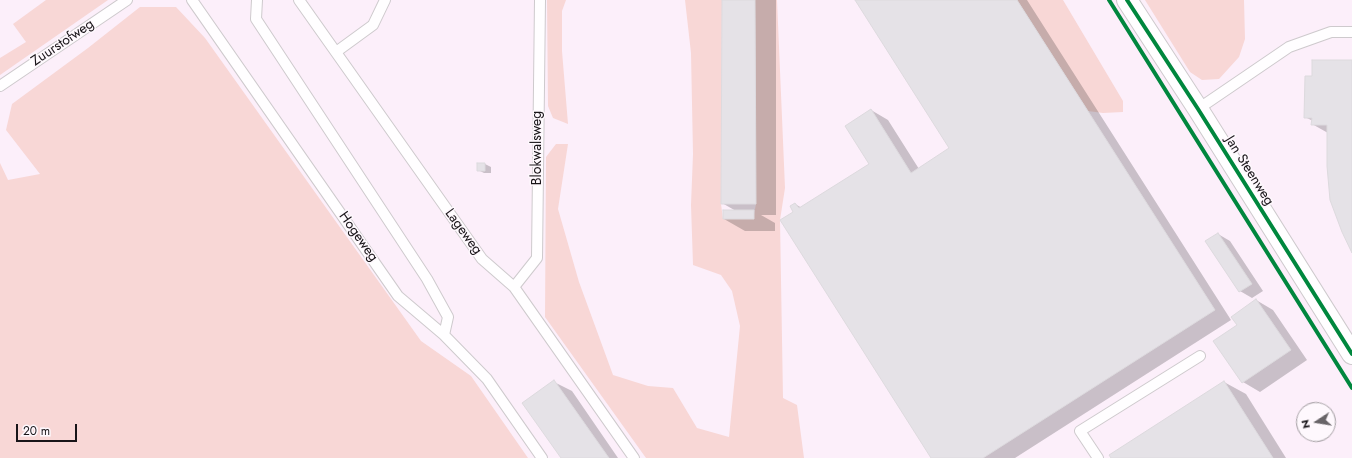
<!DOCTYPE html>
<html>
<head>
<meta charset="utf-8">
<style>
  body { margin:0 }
  #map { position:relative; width:1352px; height:458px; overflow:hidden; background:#fdf9fc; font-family:Jost,sans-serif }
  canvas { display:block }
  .north { position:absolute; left:1296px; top:402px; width:40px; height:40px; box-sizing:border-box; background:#fef8fd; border:1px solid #a29da1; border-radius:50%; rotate:258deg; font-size:11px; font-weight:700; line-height:16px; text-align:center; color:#181418 }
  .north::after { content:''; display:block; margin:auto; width:14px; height:18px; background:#686468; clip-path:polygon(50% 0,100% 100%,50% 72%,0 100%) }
  .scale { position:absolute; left:16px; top:424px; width:61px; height:18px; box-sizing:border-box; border:2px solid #181418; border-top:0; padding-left:5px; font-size:12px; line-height:14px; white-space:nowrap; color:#181418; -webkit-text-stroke:3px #fef8fd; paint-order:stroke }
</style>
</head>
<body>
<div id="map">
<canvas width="1352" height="458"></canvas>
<div class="north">N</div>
<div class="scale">20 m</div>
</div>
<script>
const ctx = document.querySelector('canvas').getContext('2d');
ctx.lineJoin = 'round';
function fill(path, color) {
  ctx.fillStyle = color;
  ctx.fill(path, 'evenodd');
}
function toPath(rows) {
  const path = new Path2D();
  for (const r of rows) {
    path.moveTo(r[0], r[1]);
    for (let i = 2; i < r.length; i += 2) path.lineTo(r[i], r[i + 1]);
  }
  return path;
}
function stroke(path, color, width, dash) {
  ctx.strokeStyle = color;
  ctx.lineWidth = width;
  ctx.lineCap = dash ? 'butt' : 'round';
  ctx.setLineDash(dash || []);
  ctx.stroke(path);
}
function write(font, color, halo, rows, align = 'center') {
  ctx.font = font + ' Jost,sans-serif';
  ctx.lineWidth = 3;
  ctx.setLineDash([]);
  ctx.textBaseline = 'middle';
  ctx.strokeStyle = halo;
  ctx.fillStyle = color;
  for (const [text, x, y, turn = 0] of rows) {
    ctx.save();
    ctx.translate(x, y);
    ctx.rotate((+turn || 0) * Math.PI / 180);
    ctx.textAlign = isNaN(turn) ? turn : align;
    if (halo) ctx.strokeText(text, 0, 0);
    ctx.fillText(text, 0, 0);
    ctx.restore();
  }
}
const built = toPath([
  [0,0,1352,0,1352,458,0,458],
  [1304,410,1328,410,1328,434,1304,434]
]);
const green = toPath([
  [46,0,108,0,0,75,0,58,26,42,13,24],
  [547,0,566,0,562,11,562,51,568,124,553,118,548,106],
  [685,0,722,0,721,204,723,219,753,219,756,204,755,0,777,0,785,188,780,220,783,398,797,405,804,458,646,458,545,317,546,157,556,144,568,144,558,209,579,282,613,375,648,386,673,388,697,428,729,437,740,326,732,291,721,275,693,265,691,205,693,154,691,53],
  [1017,0,1063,0,1123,101,1123,112,1103,113,1088,111],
  [1145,0,1244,0,1245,39,1239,57,1219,79,1202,80,1190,72],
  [140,7,176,7,205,38,421,341,471,376,528,458,0,458,0,163,8,180,40,174,6,130,12,104,88,48]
]);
const shadow = toPath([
  [723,0,776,0,776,215,761,215,775,223,775,231,745,231,724,219,736,211,722,203],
  [856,0,1027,0,1231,320,1015,458,932,458,795,204,802,208,870,164,871,110,888,120,919,169,951,148],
  [1352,61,1352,251,1328,133,1312,124,1313,121,1305,117,1313,77],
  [485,164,491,167,491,173,484,173,478,170],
  [1218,234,1230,241,1263,291,1252,298,1240,291,1207,241],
  [1256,300,1273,310,1307,360,1260,392,1243,382,1238,326],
  [554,382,572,391,618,458,562,458],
  [1224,382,1246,394,1286,458,1113,458]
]);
const building = toPath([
  [722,0,755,0,756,204,721,204,722,0],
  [855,0,1017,0,1215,310,983,458,931,458,780,220,793,212,790,206,795,203,799,208,869,164,845,126,871,109,911,173,949,148,855,0],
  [1312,60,1352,60,1352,253,1342,232,1330,200,1327,166,1327,125,1311,125,1312,118,1304,118,1305,76,1312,76,1312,60],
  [477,163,485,163,485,171,477,171,477,163],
  [723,210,754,210,754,219,723,219,723,210],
  [1218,233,1252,284,1239,292,1205,241,1218,233],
  [1256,299,1291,350,1242,383,1213,341,1237,325,1231,317,1256,299],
  [554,380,609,458,561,458,522,403,554,380],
  [1224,381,1273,458,1111,458,1109,455,1224,381]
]);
const service = toPath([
  [192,0,398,296,444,335,487,379,542,458],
  [257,0,256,19,427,279,448,317,444,335],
  [299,0,482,259,514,287,634,458],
  [336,52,373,25,385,0],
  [0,86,127,0],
  [1198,109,1289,47,1331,32,1352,32],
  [514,287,537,258,540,0],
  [1098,458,1080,431,1200,356]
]);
const minor = toPath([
  [1127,0,1198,109,1352,354]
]);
const cycleway = toPath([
  [1109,0,1352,388],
  [1127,0,1198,109,1352,354]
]);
const streetNames = [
  ["Zuurstofweg",63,43,-34],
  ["Blokwalsweg",538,148,-90],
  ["Jan Steenweg",1249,171,58],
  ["Lageweg",463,232,54],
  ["Hogeweg",358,237,55]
];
fill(built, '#fceffa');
fill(green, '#f8d7d6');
fill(shadow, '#0003');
fill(building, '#e5e2e7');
stroke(building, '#dddade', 1);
stroke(service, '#cecacd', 12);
stroke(minor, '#cecacd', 22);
stroke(service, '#fffeff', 10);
stroke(minor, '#fffeff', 20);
stroke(cycleway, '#00873e', 4);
write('14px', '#181418', '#fef8fd', streetNames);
</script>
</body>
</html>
